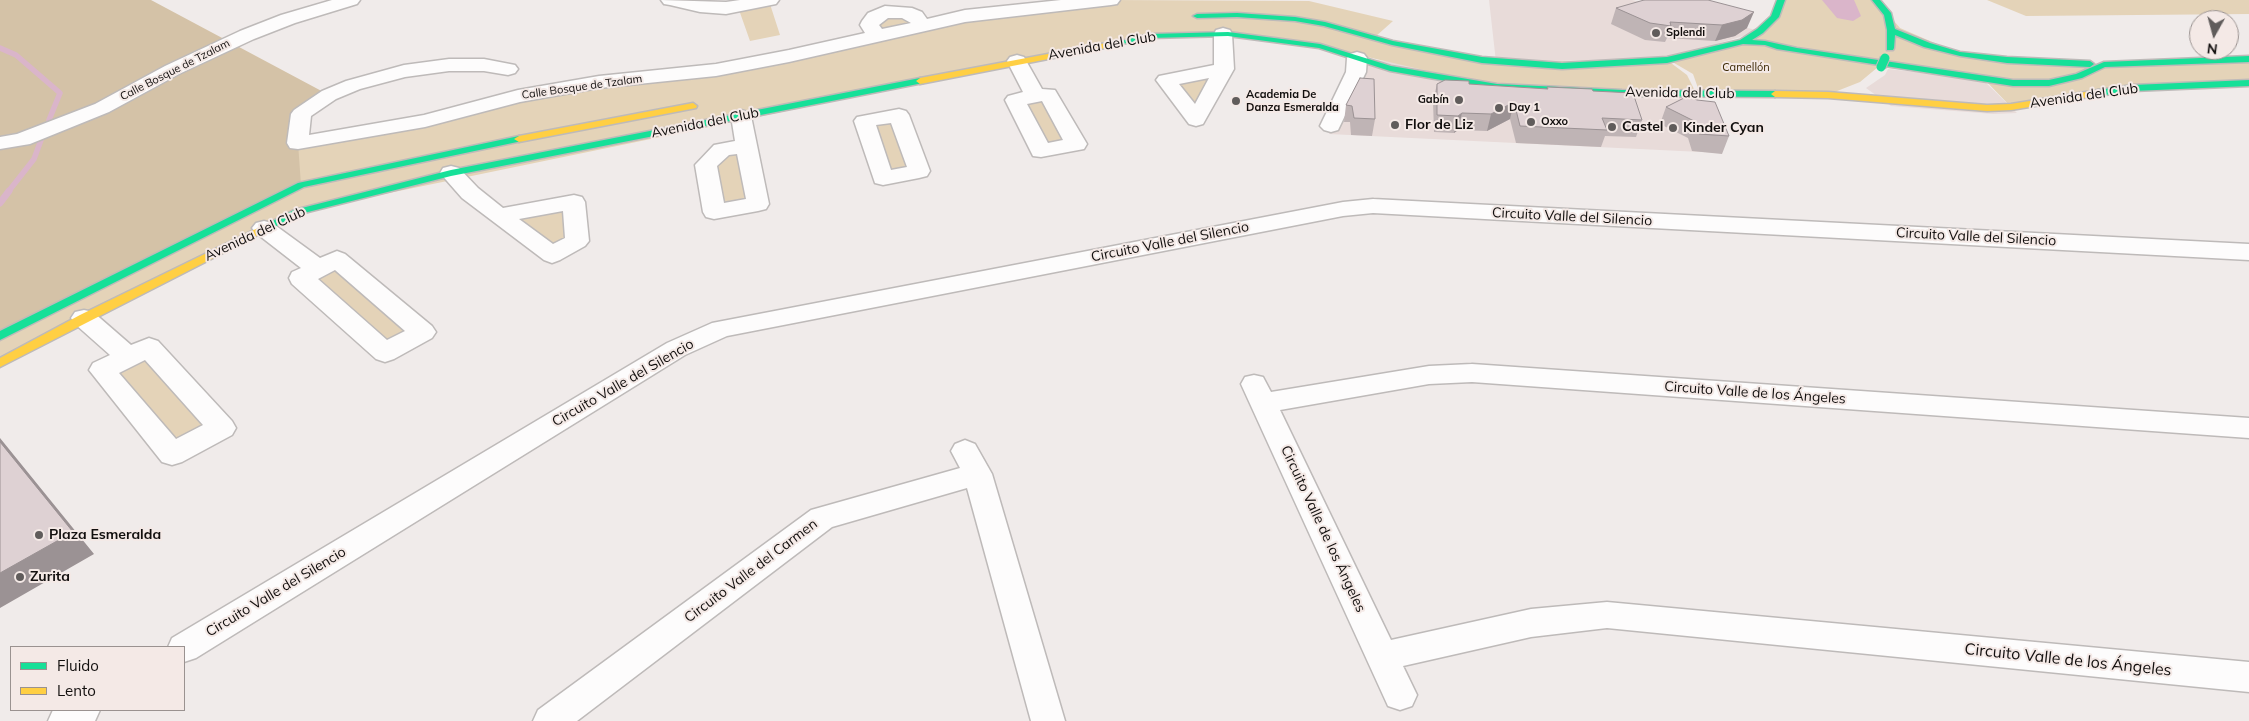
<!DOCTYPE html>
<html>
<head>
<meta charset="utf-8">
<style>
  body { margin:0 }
  #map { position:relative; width:2249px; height:721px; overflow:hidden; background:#f0ebea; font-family:Mulish,sans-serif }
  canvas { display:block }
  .legend { position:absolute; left:10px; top:646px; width:175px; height:65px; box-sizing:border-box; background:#f4e9e6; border:1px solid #9a9290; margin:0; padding:6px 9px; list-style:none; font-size:15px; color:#120f0e }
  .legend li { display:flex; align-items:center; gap:10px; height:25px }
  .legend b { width:25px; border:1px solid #9a9290 }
  .north { position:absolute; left:2189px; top:10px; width:50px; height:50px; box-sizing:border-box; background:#f4e9e6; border:1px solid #9a9290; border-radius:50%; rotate:187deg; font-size:14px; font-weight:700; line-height:20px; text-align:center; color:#120f0e }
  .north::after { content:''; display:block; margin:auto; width:18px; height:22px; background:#605c5b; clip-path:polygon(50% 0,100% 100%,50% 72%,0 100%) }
</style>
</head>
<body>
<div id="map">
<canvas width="2249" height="721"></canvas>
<ul class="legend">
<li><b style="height:6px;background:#16e098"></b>Fluido</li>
<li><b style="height:6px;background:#ffcf43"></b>Lento</li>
</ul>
<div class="north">N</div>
</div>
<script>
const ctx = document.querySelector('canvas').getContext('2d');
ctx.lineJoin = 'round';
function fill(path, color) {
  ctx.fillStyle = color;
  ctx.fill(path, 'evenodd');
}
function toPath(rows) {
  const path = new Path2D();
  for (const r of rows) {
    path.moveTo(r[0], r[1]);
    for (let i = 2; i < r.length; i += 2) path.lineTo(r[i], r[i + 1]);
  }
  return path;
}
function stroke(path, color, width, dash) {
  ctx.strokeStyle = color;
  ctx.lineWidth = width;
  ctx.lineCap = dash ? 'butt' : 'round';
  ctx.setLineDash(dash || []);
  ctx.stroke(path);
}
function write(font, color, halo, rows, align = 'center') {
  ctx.font = font + ' Mulish,sans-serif';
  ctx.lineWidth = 4;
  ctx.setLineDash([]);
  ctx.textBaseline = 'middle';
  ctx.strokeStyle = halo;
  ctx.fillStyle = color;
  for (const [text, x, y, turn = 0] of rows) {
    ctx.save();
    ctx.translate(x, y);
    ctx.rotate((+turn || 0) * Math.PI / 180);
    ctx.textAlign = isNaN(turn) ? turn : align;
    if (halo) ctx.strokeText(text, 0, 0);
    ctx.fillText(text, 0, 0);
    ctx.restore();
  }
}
const built = toPath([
  [1489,0,1632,0,1760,31,1667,59,1496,62],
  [1357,58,1698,94,1722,153,1329,134],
  [1888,69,1982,79,2017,113,1993,114,1891,106,1866,88,1885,75]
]);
const green = toPath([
  [1111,0,1309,1,1393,21,1375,37,1496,62,1667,60,1687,75,1696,93,1497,87,1320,46,1228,34,1150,36,297,212,0,363,0,336,298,143,518,96,716,70,875,35,869,25,885,12,922,25],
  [1781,0,1876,0,1900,28,1960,54,2104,65,2249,59,2249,83,2132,87,2011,107,1983,78,1878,67,1860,82,1827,95,1697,93,1698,88,1693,74,1669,60,1756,38],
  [1987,0,2249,0,2249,14,2026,16],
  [769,1,780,35,750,41,738,7],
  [1224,69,1196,120,1166,80],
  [1048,94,1076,144,1041,151,1015,100],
  [899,115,919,171,883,178,864,121],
  [746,146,758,204,714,212,706,165],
  [574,202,577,241,552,255,499,216],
  [338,260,423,332,385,353,301,278],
  [149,347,222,428,172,454,102,370]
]);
const forest = toPath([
  [0,0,151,0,329,95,314,104,298,143,301,185,0,336]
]);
const water = toPath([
  [1822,0,1854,0,1861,16,1853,21,1837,18]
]);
const streamFar1 = toPath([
  [0,48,16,55,60,93,49,120],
  [8,192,34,159,41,140]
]);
const stream = toPath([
  [0,203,9,191]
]);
const street = toPath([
  [332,0,360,0,357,4,295,23,254,39,179,74,109,112,30,144,0,149,0,137,17,134,95,104,165,66,240,31,281,15,332,0],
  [661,0,726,2,740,0,779,0,776,4,726,14,700,12,670,5,664,4,661,0],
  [1061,0,1120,0,1117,4,1111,5,965,22,789,62,716,76,599,88,520,102,425,127,298,149,290,148,287,143,291,114,294,110,322,91,346,81,404,65,449,59,484,59,515,65,518,69,515,73,508,75,484,71,449,71,405,77,360,89,336,99,311,116,309,135,424,115,518,90,599,76,716,64,789,50,865,33,860,25,862,21,868,13,885,6,912,8,922,12,927,19,965,10,1061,0],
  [888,18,902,18,911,23,882,29,879,25,888,18],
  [1223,28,1230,30,1232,34,1234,69,1203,124,1196,126,1189,124,1156,80,1159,76,1214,65,1214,34,1216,30,1223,28],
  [1209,78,1195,104,1179,84,1209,78],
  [1357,52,1364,54,1367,58,1366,72,1338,130,1331,132,1324,130,1320,126,1346,72,1347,58,1350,54,1357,52],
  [1017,55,1024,57,1042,89,1055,90,1087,144,1084,149,1041,157,1033,156,1005,100,1008,96,1023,92,1007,61,1010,57,1017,55],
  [1042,101,1063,140,1048,143,1027,104,1042,101],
  [899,109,906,111,909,115,930,171,927,176,919,178,883,185,875,183,854,121,857,117,899,109],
  [891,123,907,167,891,170,876,125,891,123],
  [741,110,748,112,751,116,769,204,766,209,758,211,714,219,706,217,703,212,695,165,714,145,735,141,731,116,734,112,741,110],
  [737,154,746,199,724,203,717,166,729,155,737,154],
  [451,166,459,168,478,188,503,208,574,195,582,197,585,202,589,241,585,246,560,260,552,263,544,260,462,198,440,173,443,168,451,166],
  [563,211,565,238,553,244,519,219,563,211],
  [1373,199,2249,244,2249,260,1373,213,1343,216,727,336,685,355,196,658,184,662,184,647,168,647,172,638,667,343,712,323,1343,202,1373,199],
  [264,221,272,223,320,258,337,251,345,254,432,326,436,332,432,338,394,359,385,362,376,359,292,284,289,278,292,272,301,268,256,233,252,228,256,223,264,221],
  [335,270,405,331,387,340,318,279,335,270],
  [84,310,93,312,131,345,149,338,158,341,232,421,236,428,232,435,182,462,172,465,162,462,89,370,93,363,110,355,75,324,71,318,75,312,84,310],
  [145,360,203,425,176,439,119,373,145,360],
  [1472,364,2249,418,2249,438,1472,382,1429,384,1280,410,1391,640,1531,609,1607,602,2249,662,2249,692,1607,628,1531,637,1403,666,1417,695,1412,706,1400,710,1388,706,1241,384,1245,377,1254,375,1263,377,1271,392,1429,366,1472,364],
  [965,440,975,444,992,474,1065,721,1031,721,967,488,832,527,577,721,533,721,538,710,811,510,960,468,951,451,955,444,965,440],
  [53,710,100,710,95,721,48,721,53,710]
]);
const fast = toPath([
  [1777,0,1785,0,1779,17,1763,33,1752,40,1765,41,1797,48,2013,80,2049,80,2076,74,2104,62,2249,56,2249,62,2105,67,2082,78,2049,86,2013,86,1777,49,1765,45,1743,44,1667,63,1562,69,1482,63,1392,45,1324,26,1295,21,1237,17,1197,18,1193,16,1197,14,1237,13,1295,17,1325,22,1393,41,1482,57,1562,63,1667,57,1740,40,1757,29,1771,16,1777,0],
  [1872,0,1880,0,1891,13,1895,29,1930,43,1960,52,2007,57,2090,61,2094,64,2090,67,2007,63,1960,56,1924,47,1895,35,1894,48,1893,50,1887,50,1887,30,1884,15,1872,0],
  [1228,32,1320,44,1391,66,1497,84,1622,90,1775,91,1779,94,1775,97,1622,96,1497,90,1390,71,1319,48,1228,36,1150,38,1117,45,1113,43,1150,34,1228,32],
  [920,78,923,79,923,83,451,176,300,214,268,230,260,230,259,228,294,210,451,170,920,78],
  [2249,80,2249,86,2133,91,2098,96,2094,93,2098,90,2133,85,2249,80],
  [519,136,522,137,522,141,304,187,0,340,0,331,298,183,519,136]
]);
const slow = toPath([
  [1117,41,1120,41,1120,45,920,84,916,81,920,78,1117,41],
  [2098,90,2101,91,2101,95,2011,110,1987,111,1828,98,1775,97,1771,94,1775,91,1828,92,1987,105,2011,104,2098,90],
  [693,103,697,106,696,108,519,142,514,139,519,136,693,103],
  [264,225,268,226,269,228,268,230,0,367,0,358,80,315,264,225]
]);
const fastBridge = toPath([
  [1881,67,1885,58]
]);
const wall = toPath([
  [1616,8,1747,28,1735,36,1715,41,1667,38,1665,42,1645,40,1611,24],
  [1360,78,1375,119,1372,136,1351,135,1350,122,1344,122,1346,105],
  [1437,84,1469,84,1547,89,1547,87,1593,91,1642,120,1636,137,1605,136,1601,147,1516,143,1510,119,1487,131,1458,130,1454,133,1434,132,1433,101],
  [1666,107,1729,136,1722,154,1692,151,1688,138,1660,124]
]);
const shadedWall = toPath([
  [1754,12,1747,28,1735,36,1715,41,1722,25],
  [1514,102,1510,119,1487,131,1491,114],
  [1462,113,1458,130,1454,133,1458,116],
  [0,438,94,554,0,608]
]);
const building = toPath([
  [1644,0,1708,0,1754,12,1742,20,1722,25,1670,22,1671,26,1650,23,1616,8,1644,0],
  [1360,78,1374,79,1375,119,1354,118,1352,106,1346,105,1360,78],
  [1445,80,1469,81,1469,84,1548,89,1547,87,1592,89,1593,91,1633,93,1642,120,1602,118,1607,130,1520,126,1514,102,1491,114,1462,113,1458,116,1437,115,1437,84,1445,80],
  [1688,96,1697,100,1715,102,1729,136,1699,134,1694,121,1666,107,1688,96],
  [0,442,73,532,0,573,0,442]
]);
const markers = [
  [1656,33,5,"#605c5b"],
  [1459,100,5,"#605c5b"],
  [1236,101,5,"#605c5b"],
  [1499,108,5,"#605c5b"],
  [1531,122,5,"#605c5b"],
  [1395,125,5,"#605c5b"],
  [1612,127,5,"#605c5b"],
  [1673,128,5,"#605c5b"],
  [39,535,5,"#605c5b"],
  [20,577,5,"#605c5b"]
];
const farPoinames = [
  ["Splendi",1666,33],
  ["Academia De",1246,95],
  ["Danza Esmeralda",1246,108],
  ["Gabín",1449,100,"right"],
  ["Day 1",1509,108],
  ["Oxxo",1541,122]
];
const farParknames = [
  ["Camellón",1746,68]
];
const farStreetnames = [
  ["Calle Bosque de Tzalam",175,70,-27],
  ["Calle Bosque de Tzalam",582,87,-8]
];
const streetNames = [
  ["Avenida del Club",1102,46,-10],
  ["Avenida del Club",1680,93,1],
  ["Avenida del Club",2084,96,-8],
  ["Avenida del Club",705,123,-11],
  ["Circuito Valle del Silencio",1572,217,3],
  ["Avenida del Club",255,234,-25],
  ["Circuito Valle del Silencio",1976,237,3],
  ["Circuito Valle del Silencio",1170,242,-11],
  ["Circuito Valle del Silencio",623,383,-30],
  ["Circuito Valle de los Ángeles",1755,393,4],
  ["Circuito Valle de los Ángeles",1323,529,65],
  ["Circuito Valle del Carmen",751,571,-37],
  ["Circuito Valle del Silencio",276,592,-31]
];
const poiNames = [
  ["Flor de Liz",1405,125],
  ["Castel",1622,127],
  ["Kinder Cyan",1683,128],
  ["Plaza Esmeralda",49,535],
  ["Zurita",30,577]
];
const nearStreetnames = [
  ["Circuito Valle de los Ángeles",2068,660,6]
];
fill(built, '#e8dbd9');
fill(green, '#e4d3b8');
fill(forest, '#d4c2a7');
fill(water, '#dab5ca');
stroke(streamFar1, '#dab5ca', 5.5);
stroke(stream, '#dab5ca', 7);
stroke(street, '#bebab9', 3);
stroke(fast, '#bebab9', 3);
stroke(slow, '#bebab9', 3);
fill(street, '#fdfcfc');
fill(fast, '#16e098');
fill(slow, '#ffcf43');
stroke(fastBridge, '#bebab9', 11, []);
stroke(fastBridge, '#16e098', 9);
fill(wall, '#bfb4b5');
fill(shadedWall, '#9b9294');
fill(building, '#ded1d3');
stroke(building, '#9b9294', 1);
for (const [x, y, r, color] of markers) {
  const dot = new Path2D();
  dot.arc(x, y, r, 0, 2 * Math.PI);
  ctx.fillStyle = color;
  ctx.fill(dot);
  stroke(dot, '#f4e9e6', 2);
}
write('bold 11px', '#120f0e', '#f4e9e6', farPoinames, 'left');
write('11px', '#382500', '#f4e9e6', farParknames);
write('11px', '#120f0e', '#f4e9e6', farStreetnames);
write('14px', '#120f0e', '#f4e9e6', streetNames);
write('bold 14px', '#120f0e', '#f4e9e6', poiNames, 'left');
write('16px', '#120f0e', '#f4e9e6', nearStreetnames);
</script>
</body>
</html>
